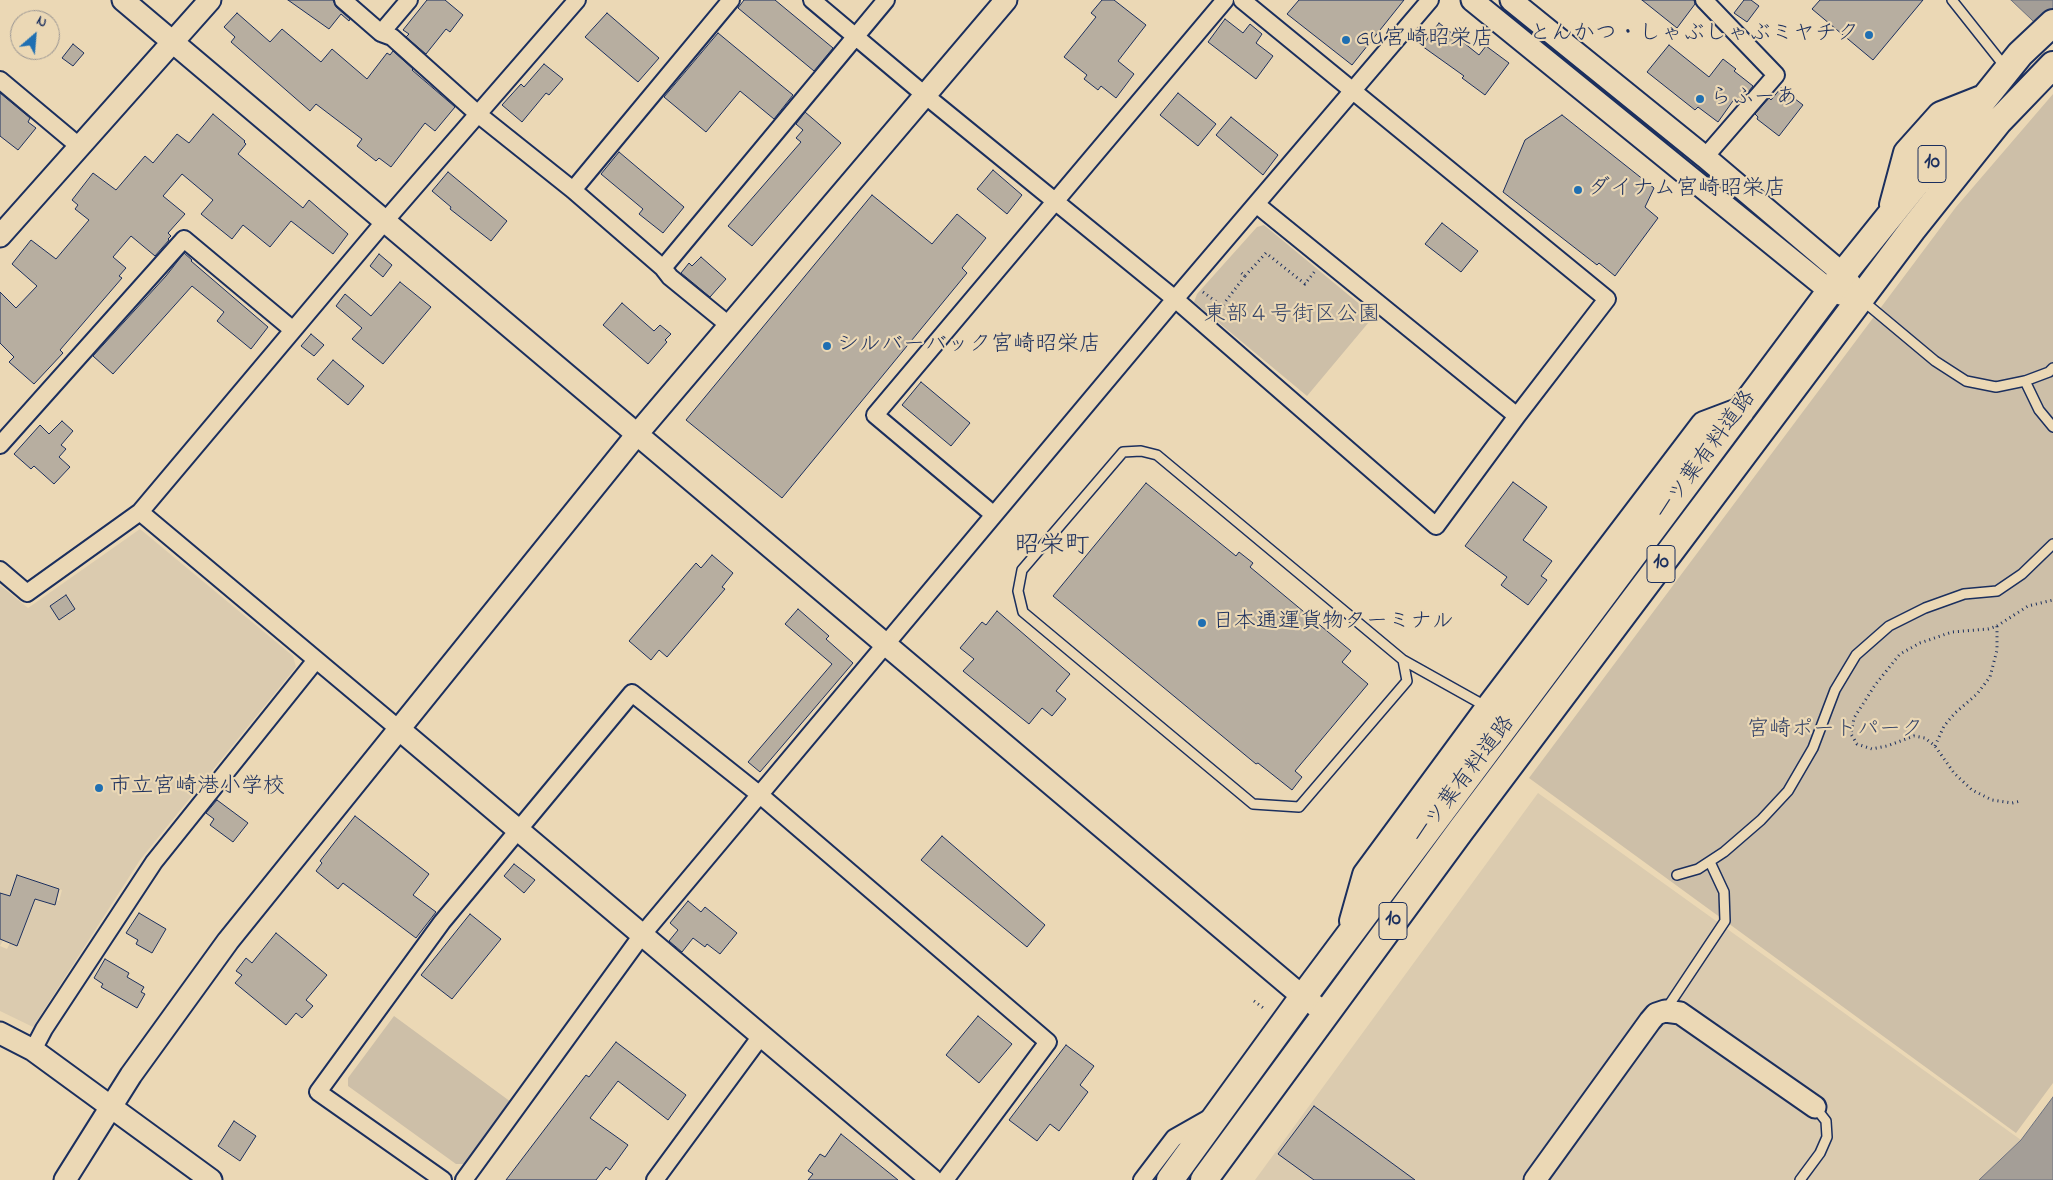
<!DOCTYPE html>
<html>
<head>
<meta charset="utf-8">
<style>
  body { margin:0 }
  #map { position:relative; width:2053px; height:1180px; overflow:hidden; background:#ebd8b5; font-family:"Indie Flower",sans-serif }
  canvas { display:block }
  .north { position:absolute; left:10px; top:10px; width:50px; height:50px; box-sizing:border-box; background:#ebd8b5; border:1px solid #989492; border-radius:50%; rotate:27deg; font-size:14px; font-weight:700; line-height:20px; text-align:center; color:#1b2f5e }
  .north::after { content:''; display:block; margin:auto; width:18px; height:22px; background:#1f6fb2; clip-path:polygon(50% 0,100% 100%,50% 72%,0 100%) }
</style>
</head>
<body>
<div id="map">
<canvas width="2053" height="1180"></canvas>
<div class="north">N</div>
</div>
<script>
const ctx = document.querySelector('canvas').getContext('2d');
ctx.lineJoin = 'round';
function fill(path, color) {
  ctx.fillStyle = color;
  ctx.fill(path, 'evenodd');
}
function toPath(rows) {
  const path = new Path2D();
  for (const r of rows) {
    path.moveTo(r[0], r[1]);
    for (let i = 2; i < r.length; i += 2) path.lineTo(r[i], r[i + 1]);
  }
  return path;
}
function stroke(path, color, width, dash) {
  ctx.strokeStyle = color;
  ctx.lineWidth = width;
  ctx.lineCap = dash ? 'butt' : 'round';
  ctx.setLineDash(dash || []);
  ctx.stroke(path);
}
function write(font, color, halo, rows, align = 'center') {
  ctx.font = font + ' "Indie Flower","Klee One",sans-serif';
  ctx.lineWidth = 4.5;
  ctx.setLineDash([]);
  ctx.textBaseline = 'middle';
  ctx.strokeStyle = halo;
  ctx.fillStyle = color;
  for (const [text, x, y, turn = 0] of rows) {
    ctx.save();
    ctx.translate(x, y);
    ctx.rotate((+turn || 0) * Math.PI / 180);
    ctx.textAlign = isNaN(turn) ? turn : align;
    if (halo) ctx.strokeText(text, 0, 0);
    ctx.fillText(text, 0, 0);
    ctx.restore();
  }
}
const built = toPath([
  [140,529,293,656,296,667,140,860,33,1027,0,1011,0,939,3,940,0,946,7,949,10,943,17,945,31,908,0,893,0,585,28,608],
  [66,595,75,609,59,620,50,606],
  [17,875,62,890,59,901,56,900,54,905,19,893,13,888],
  [1538,793,2021,1140,1979,1180,1255,1180]
]);
const green = toPath([
  [2053,94,2053,1083,2016,1133,1529,778,1956,207],
  [1264,225,1374,316,1307,396,1194,302,1197,294,1257,227],
  [394,1016,511,1102,465,1164,456,1164,348,1086,348,1078]
]);
const water = toPath([
  [2011,0,2053,0,2053,42,2031,19,2011,0],
  [2053,1097,2053,1180,1979,1180,2021,1140,2053,1097]
]);
const building = toPath([
  [288,0,333,0,336,7,350,19,349,21,341,14,329,29,288,0],
  [427,0,445,0,463,15,450,32,446,29,426,54,406,37,409,34,403,30,427,0],
  [744,0,775,0,833,48,814,71,738,8,744,0],
  [1102,0,1114,0,1146,25,1118,61,1134,74,1116,98,1101,86,1098,90,1084,79,1087,75,1064,57,1096,17,1091,13,1102,0],
  [1299,0,1404,0,1352,65,1287,14,1299,0],
  [1642,0,1694,0,1695,4,1677,28,1642,0],
  [1744,0,1751,0,1759,6,1747,22,1734,13,1744,0],
  [1820,0,1923,0,1873,60,1812,9,1820,0],
  [237,13,270,42,282,29,321,62,332,49,367,79,387,53,390,55,393,51,413,69,412,70,455,107,435,131,425,123,391,167,379,158,376,161,357,146,362,139,316,104,310,111,231,42,235,37,224,27,237,13],
  [607,13,659,58,638,82,585,37,607,13],
  [1225,19,1243,33,1250,24,1262,34,1256,43,1273,56,1256,79,1208,42,1225,19],
  [1439,23,1479,55,1486,46,1509,63,1485,95,1462,78,1464,76,1422,46,1439,23],
  [718,33,793,95,774,119,740,91,706,132,664,97,718,33],
  [73,44,84,53,73,66,62,58,73,44],
  [1669,45,1709,77,1723,59,1736,69,1734,71,1753,86,1740,102,1735,98,1718,122,1698,107,1695,110,1647,72,1669,45],
  [544,64,563,79,549,95,546,93,522,122,502,105,521,84,524,87,544,64],
  [1781,88,1803,105,1779,136,1757,119,1758,117,1755,114,1769,98,1771,100,1781,88],
  [0,93,30,118,28,122,36,128,18,150,0,136,0,93],
  [1178,93,1216,124,1198,146,1160,115,1178,93],
  [805,112,841,143,752,246,728,226,801,142,796,138,803,130,796,124,805,112],
  [213,114,245,141,244,142,246,144,238,154,303,208,309,200,348,234,333,254,291,221,270,247,243,225,232,239,201,214,213,200,182,174,163,196,185,214,168,233,171,236,168,239,169,240,155,256,131,236,113,257,126,268,119,276,122,278,60,350,63,353,34,384,9,362,14,357,0,343,0,292,16,308,37,286,12,264,31,240,56,259,89,220,75,209,78,205,72,200,93,173,116,190,145,156,153,163,177,134,189,143,213,114],
  [1562,115,1654,188,1645,207,1658,218,1615,276,1599,263,1597,265,1503,192,1525,140,1562,115],
  [1231,117,1278,155,1263,175,1216,135,1231,117],
  [619,152,684,207,663,233,639,214,643,209,601,174,619,152],
  [993,170,1022,195,1007,214,977,189,993,170],
  [448,172,507,221,491,241,450,209,451,207,432,191,448,172],
  [872,195,932,244,957,214,986,238,962,268,967,273,782,498,686,420,872,195],
  [1442,223,1478,251,1461,272,1425,244,1442,223],
  [184,253,192,260,191,261,268,327,251,349,217,321,224,312,192,286,113,374,93,356,166,276,184,253],
  [379,254,392,265,383,277,370,266,379,254],
  [701,257,726,279,710,297,681,273,689,263,692,266,701,257],
  [400,282,431,307,383,364,352,339,362,328,336,306,345,294,371,316,400,282],
  [622,303,654,331,660,325,671,334,665,340,667,342,648,364,603,325,622,303],
  [311,334,324,345,314,356,301,346,311,334],
  [333,360,364,386,348,405,317,379,333,360],
  [921,382,970,423,951,446,902,405,921,382],
  [62,421,73,431,61,445,66,449,59,457,70,467,54,484,34,466,31,469,14,454,40,425,49,434,62,421],
  [1513,482,1547,507,1523,540,1552,561,1541,576,1547,580,1528,605,1501,585,1507,577,1465,546,1513,482],
  [1146,483,1236,556,1239,552,1253,563,1250,567,1351,651,1342,662,1368,684,1295,771,1302,777,1292,790,1258,763,1256,764,1053,596,1146,483],
  [712,555,733,573,722,587,725,589,667,657,659,650,651,660,629,641,696,563,701,568,712,555],
  [66,595,75,609,59,620,50,606,66,595],
  [798,609,829,636,826,639,853,663,760,772,748,762,832,664,785,624,798,609],
  [997,611,1070,674,1056,691,1066,699,1052,716,1042,708,1029,724,963,671,974,659,960,648,982,622,986,625,997,611],
  [217,800,248,823,233,842,210,825,214,819,206,813,217,800],
  [355,816,429,874,413,895,436,912,416,938,343,883,338,889,316,871,322,863,320,861,355,816],
  [942,836,1045,925,1027,947,921,860,942,836],
  [514,864,535,880,524,893,504,876,514,864],
  [17,875,59,889,55,905,35,899,17,946,0,939,0,893,10,896,17,875],
  [688,901,701,912,705,907,737,933,720,954,707,944,705,947,693,938,682,952,669,941,678,930,670,923,688,901],
  [139,913,166,929,152,953,136,944,138,940,126,933,139,913],
  [470,914,501,939,452,999,421,975,470,914],
  [276,933,327,975,306,1000,313,1006,302,1018,296,1013,286,1025,235,983,242,975,236,971,246,958,252,963,276,933],
  [105,959,129,973,127,977,144,987,141,992,145,994,137,1008,101,987,103,984,94,978,105,959],
  [978,1016,1012,1044,979,1083,946,1055,978,1016],
  [616,1042,686,1095,668,1120,618,1081,590,1118,628,1145,610,1170,606,1167,596,1180,506,1180,586,1075,589,1077,616,1042],
  [1066,1045,1094,1066,1080,1085,1088,1092,1059,1131,1050,1124,1037,1141,1009,1120,1066,1045],
  [1314,1106,1415,1180,1314,1180,1278,1154,1314,1106],
  [234,1121,256,1136,240,1161,218,1146,234,1121],
  [841,1134,898,1180,808,1180,813,1174,808,1171,820,1154,825,1157,841,1134]
]);
const path = toPath([
  [1245,276,1266,253,1305,284,1315,271],
  [1203,292,1222,306,1245,276,1239,271],
  [1997,626,2028,606,2053,600],
  [1935,746,1944,726,1955,713,1977,694,1990,677,1997,650,1997,626,1988,629,1952,632,1920,643,1900,654,1875,685,1854,718,1851,734,1857,744,1872,749,1887,746,1914,736,1925,738,1935,746,1954,773,1972,790,1992,800,2012,803,2021,801],
  [1254,1001,1266,1010]
]);
const service = toPath([
  [1952,0,2006,68],
  [1862,300,1935,361,1966,381,1996,387,2025,381,2049,372,2053,368],
  [2025,381,2039,410,2053,427],
  [1403,660,1407,681,1299,807,1253,804,1023,612,1018,591,1022,570,1123,452,1141,451,1157,455,1403,660,1487,707],
  [1677,875,1698,869,1724,852,1761,820,1788,791,1813,748,1835,690,1856,655,1889,626,1925,608,1964,594,1997,591,2022,574,2053,544],
  [1665,1011,1725,921,1724,892,1710,862],
  [1800,1180,1820,1153,1827,1137,1826,1121,1815,1107]
]);
const minor = toPath([
  [343,0,381,33,392,37,479,115,573,190,663,268,670,277,730,326],
  [812,0,926,96,1175,299,1436,526,1517,416,1607,299,1242,0],
  [1704,0,1776,75,1705,157],
  [381,33,409,0],
  [0,80,80,147],
  [573,190,731,0],
  [1256,204,1517,416],
  [663,268,886,0],
  [0,445,184,239,293,330],
  [140,512,400,730],
  [994,515,875,415,1225,0],
  [0,570,27,593,140,512,385,221,577,0],
  [33,1050,44,1029,154,862,316,660],
  [443,1180,318,1092,442,922,632,693,760,795,1048,1042,945,1180],
  [464,1180,642,935,1175,299,1430,0],
  [655,1180,761,1036],
  [1142,1180,1174,1138,1211,1117]
]);
const tertiary = toPath([
  [123,0,1303,997,1326,1013],
  [1472,0,1830,291,1860,299],
  [1511,0,1705,157,1843,274,1851,285],
  [0,236,210,0],
  [400,730,932,1180],
  [0,1033,33,1050,211,1180],
  [65,1180,131,1075,228,941,638,433,1006,0],
  [1535,1180,1650,1021,1656,1014,1665,1011,1680,1013,1815,1107]
]);
const primary = toPath([
  [1893,205,1907,153,1941,115,1984,98],
  [1353,921,1366,875,1489,708,1704,425,1741,411],
  [1170,1180,1303,997,1843,274,2020,54,2053,23],
  [1204,1180,1461,830,1912,230,1999,121,2053,65]
]);
const markers = [
  [1869,35,5,"#1f6fb2"],
  [1346,40,5,"#1f6fb2"],
  [1700,99,5,"#1f6fb2"],
  [1578,190,5,"#1f6fb2"],
  [827,346,5,"#1f6fb2"],
  [1202,623,5,"#1f6fb2"],
  [99,788,5,"#1f6fb2"]
];
const shields = [
  [1932,164,28],
  [1661,564,28],
  [1393,921,28]
];
const shieldNames = [
  ["10",1932,164],
  ["10",1661,564],
  ["10",1393,921]
];
const poiNames = [
  ["とんかつ・しゃぶしゃぶミヤチク",1859,35,"right"],
  ["GU宮崎昭栄店",1356,40],
  ["らふーあ",1710,99],
  ["ダイナム宮崎昭栄店",1588,190],
  ["シルバーバック宮崎昭栄店",837,346],
  ["日本通運貨物ターミナル",1212,623],
  ["市立宮崎港小学校",109,788]
];
const parkNames = [
  ["東部４号街区公園",1292,316],
  ["宮崎ポートパーク",1835,731]
];
const streetNames = [
  ["一ツ葉有料道路",1707,456,-54],
  ["一ツ葉有料道路",1465,781,-53]
];
const quarterNames = [
  ["昭栄町",1052,548]
];
fill(built, '#dbcbaf');
fill(green, '#cdbfa8');
fill(water, '#a49e97');
stroke(water, '#6d7280', 1);
fill(building, '#b7aea0');
stroke(building, '#1b2f5e', 1);
stroke(service, '#1b2f5e', 12);
stroke(minor, '#1b2f5e', 20);
stroke(tertiary, '#1b2f5e', 25);
stroke(primary, '#1b2f5e', 30);
stroke(path, '#1b2f5e', 3, [1, 4]);
stroke(service, '#ebd8b5', 9);
stroke(minor, '#ebd8b5', 16);
stroke(tertiary, '#ebd8b5', 21);
stroke(primary, '#ebd8b5', 26);
for (const [x, y, r, color] of markers) {
  const dot = new Path2D();
  dot.arc(x, y, r, 0, 2 * Math.PI);
  ctx.fillStyle = color;
  ctx.fill(dot);
  stroke(dot, '#ebd8b5', 2);
}
for (const [x, y, w] of shields) {
  const box = new Path2D();
  box.roundRect(x - w / 2, y - 18.5, w, 37, 4);
  ctx.fillStyle = '#ebd8b5';
  ctx.fill(box);
  stroke(box, '#1b2f5e', 1);
}
write('bold 21px', '#1b2f5e', null, shieldNames);
write('22px', '#1b2f5e', '#ebd8b5', poiNames, 'left');
write('22px', '#364569', '#ebd8b5', parkNames);
write('22px', '#1b2f5e', '#ebd8b5', streetNames);
write('25px', '#1b2f5e', '#ebd8b5', quarterNames);
</script>
</body>
</html>
